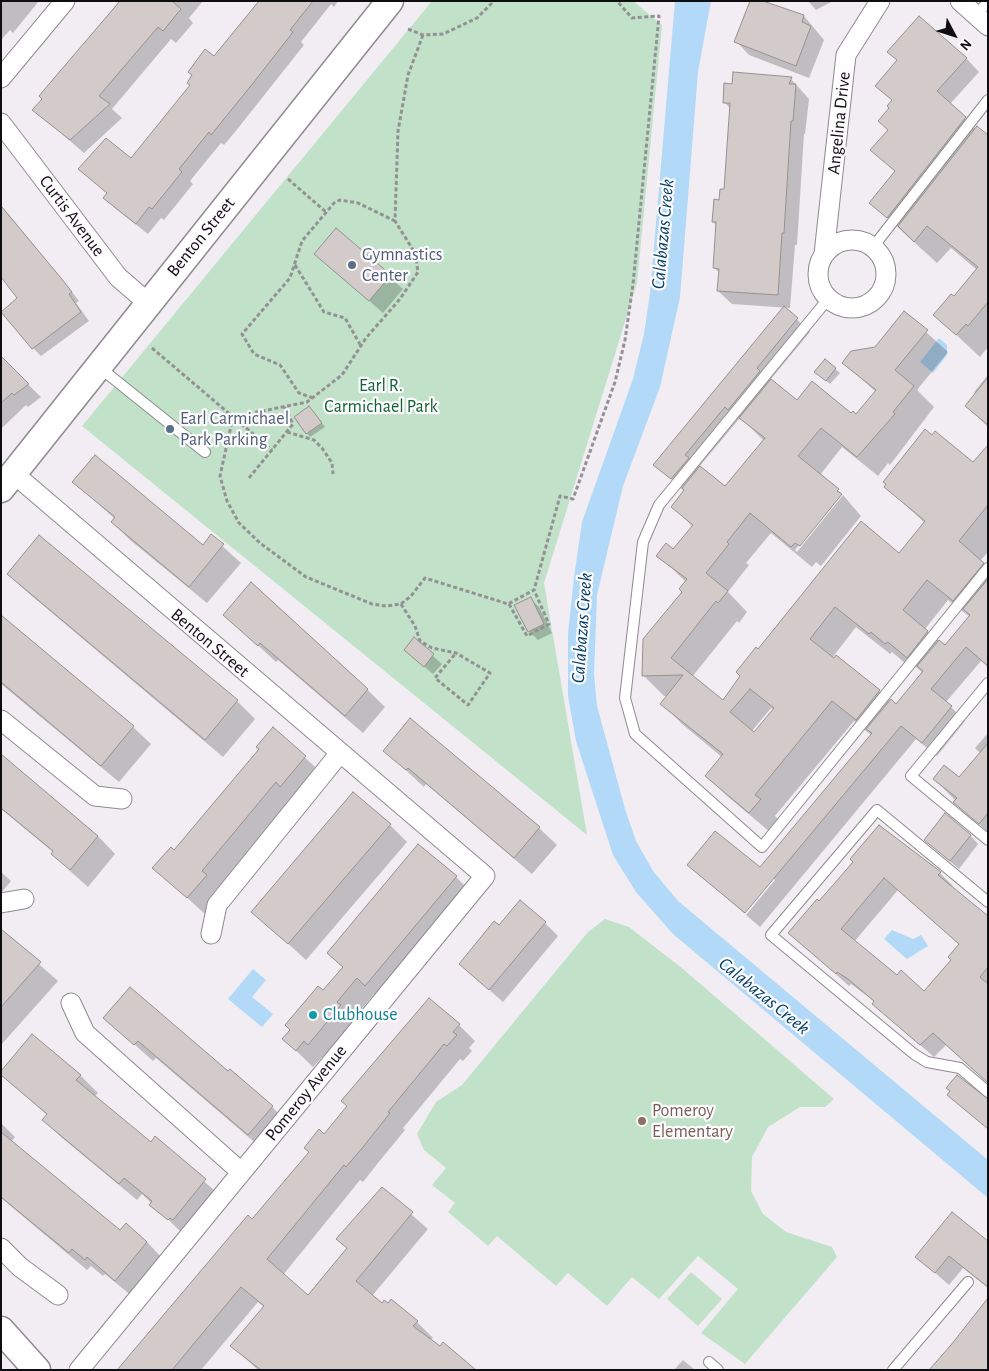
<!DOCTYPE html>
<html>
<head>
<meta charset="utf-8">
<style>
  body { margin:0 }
  #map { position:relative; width:989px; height:1371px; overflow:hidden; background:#f1edf2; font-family:"Alegreya Sans",sans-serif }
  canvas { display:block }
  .frame { position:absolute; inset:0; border:2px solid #0e0d0f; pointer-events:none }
  .north { position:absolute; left:929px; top:10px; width:50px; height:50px; -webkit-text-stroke:4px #fefbff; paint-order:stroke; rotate:130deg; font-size:14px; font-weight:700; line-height:20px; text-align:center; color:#0e0d0f }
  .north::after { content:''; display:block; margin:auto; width:18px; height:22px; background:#0e0d0f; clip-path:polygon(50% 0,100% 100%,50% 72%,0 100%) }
</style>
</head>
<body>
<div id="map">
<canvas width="989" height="1371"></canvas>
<div class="frame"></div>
<div class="north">N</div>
</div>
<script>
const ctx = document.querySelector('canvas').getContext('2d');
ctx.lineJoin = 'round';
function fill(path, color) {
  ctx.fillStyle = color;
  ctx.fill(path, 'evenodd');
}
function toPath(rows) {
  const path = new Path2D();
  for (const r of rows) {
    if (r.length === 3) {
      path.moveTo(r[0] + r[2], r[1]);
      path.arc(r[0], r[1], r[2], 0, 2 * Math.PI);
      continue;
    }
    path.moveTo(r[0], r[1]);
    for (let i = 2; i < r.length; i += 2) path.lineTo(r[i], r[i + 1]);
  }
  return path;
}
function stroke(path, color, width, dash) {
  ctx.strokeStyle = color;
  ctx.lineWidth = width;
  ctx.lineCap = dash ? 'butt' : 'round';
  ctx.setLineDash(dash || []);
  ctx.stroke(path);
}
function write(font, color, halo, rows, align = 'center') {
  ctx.font = font + ' "Alegreya Sans",sans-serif';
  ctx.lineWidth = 4.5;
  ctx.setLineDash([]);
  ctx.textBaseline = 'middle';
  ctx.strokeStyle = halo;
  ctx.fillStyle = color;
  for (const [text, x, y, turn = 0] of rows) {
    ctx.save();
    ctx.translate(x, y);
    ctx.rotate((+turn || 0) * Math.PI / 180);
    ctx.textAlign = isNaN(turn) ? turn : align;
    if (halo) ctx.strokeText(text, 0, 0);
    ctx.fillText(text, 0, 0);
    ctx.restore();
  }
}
const green = toPath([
  [432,1,633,1,662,25,637,283,544,583,587,835,82,426],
  [605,919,629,927,683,969,834,1099,825,1107,800,1107,768,1127,752,1157,751,1191,763,1214,786,1232,832,1247,837,1257,745,1364,701,1333,738,1289,698,1256,659,1299,632,1277,607,1306,568,1273,556,1286,497,1236,488,1246,448,1212,455,1203,432,1185,446,1168,424,1150,417,1134,436,1102,462,1085,588,932],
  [691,1272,722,1299,698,1326,667,1299]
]);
const water = toPath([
  [675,1,711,1,698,72,680,297,660,387,623,486,597,595,594,674,597,706,625,809,636,841,653,871,678,901,988,1160,988,1198,673,934,636,892,613,855,576,741,568,696,568,634,574,577,582,522,633,379,644,334,650,293],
  [939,338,947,345,947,355,933,373,920,362],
  [892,930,913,939,921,935,928,946,907,959,884,939],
  [253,969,266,980,252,997,273,1014,262,1027,228,999]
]);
const shadow = toPath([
  [1,1,39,1,13,33,10,30,1,40],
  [119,1,203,1,189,18,193,23,176,43,171,39,112,109,122,118,84,153,34,110],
  [259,1,338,1,334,7,331,4,301,42,304,45,235,132,224,145,221,143,190,181,193,184,164,220,161,218,148,234,116,209,105,198,108,194,80,169,131,160],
  [808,1,833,1,816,10],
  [804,16,824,40,809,78,749,55,736,41],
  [889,52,966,58,979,72,950,104,976,129,988,136,988,347,980,357,935,315,954,298,977,270,951,248,937,263,871,203,896,172,872,150,889,130,893,101,877,86,898,61],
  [791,79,809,99,805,134,804,134,797,245,795,245,790,308,732,304,718,291,720,273,714,268,717,226,713,222,725,190,731,109,724,102],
  [1,205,69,288,79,301,76,303,89,321,41,356,33,348,20,300,1,274],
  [336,230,403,289,383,313,316,254],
  [785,308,810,332,770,380,797,401,857,416,876,392,844,363,875,348,904,312,948,352,917,390,934,407,890,465,888,463,878,476,842,447,820,475,842,494,795,550,797,552,843,495,861,516,821,566,816,562,812,567,771,533,746,563,749,565,728,592,747,612,739,623,737,621,692,677,723,702,758,651,900,554,925,523,886,487,973,464,988,447,988,552,980,561,988,568,988,667,981,661,946,702,965,721,937,756,916,739,760,927,746,915,775,880,773,878,744,913,689,865,761,869,871,735,854,721,775,816,780,821,770,832,727,796,707,776,722,757,682,724,662,704,668,696,664,696,643,675,686,582,658,555,673,551,693,527,673,507,685,492,655,464],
  [739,419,743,420,764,441,725,488,699,467],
  [948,600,970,617,945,646,925,629],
  [856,627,890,654,892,652,906,664,909,661,923,673,896,705,837,657,835,660,832,658],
  [771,708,774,710,754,733,752,731],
  [825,360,840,373,830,384,820,376],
  [4,361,41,397,28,407,26,405,1,429,1,364],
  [988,375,988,427,966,406,976,394,974,392],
  [313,411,325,427,310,437,307,433],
  [74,482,203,547,211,536,241,563,207,603,130,540,112,522,115,519],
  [39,537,237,701,255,719,223,757,26,591,8,574],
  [251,584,343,666,385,707,363,733,278,660,276,662,225,615],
  [530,598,539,607,552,633,538,640,529,631],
  [1,616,133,727,151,744,119,782,1,684],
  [414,639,442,664,433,674,414,658],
  [273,729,323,774,205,914,154,868,174,852,260,749],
  [988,733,988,833,934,779,959,779,980,753,975,748],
  [385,751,539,828,557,845,532,874,426,784,424,787],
  [1,756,98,836,115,854,88,887,70,871,53,852,1,809],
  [390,825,407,842,306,960,253,912],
  [879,826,940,873,953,886,951,888,988,918,988,1083,946,1045,934,1057,887,1016,875,1002,851,984,849,986,790,933,855,862],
  [898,890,960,945,952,960,925,993,897,977,854,942],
  [970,835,978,844,959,869,925,840],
  [1,872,11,881,1,893],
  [456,877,472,893,383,1001,374,994,353,1019,357,1023,326,1060,322,1057,313,1067,284,1039,343,968,328,953],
  [545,923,558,936,503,1002,460,964,499,927],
  [7,936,58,981,1,1045,1,943],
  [105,1018,228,1073,272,1107,289,1124,266,1152,156,1058,153,1061],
  [459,1025,475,1041,469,1048,472,1051,463,1061,460,1059,403,1128,405,1130,378,1163,363,1182,360,1180,283,1275,308,1297,348,1249,338,1239,382,1189,428,1229,372,1296,382,1305,417,1322,433,1338,430,1340,473,1370,258,1370,232,1346,264,1307,258,1302,201,1370,119,1370,253,1220,324,1135],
  [1,1074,80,1075,98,1093,94,1097,151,1144,155,1138,223,1198,186,1237,142,1194,137,1200,61,1137,44,1120,47,1115],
  [1,1123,15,1137,11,1142,120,1232,147,1242,164,1260,133,1297,105,1274,103,1276,91,1266,87,1270,1,1198],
  [988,1242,988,1288,963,1268,949,1285,917,1257],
  [683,1360,695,1370,674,1370]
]);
const building = toPath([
  [120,1,172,1,181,9,163,31,158,27,99,96,110,104,70,140,32,110,42,99,39,96,55,77,120,1],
  [259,1,313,1,290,30,293,32,254,82,211,135,209,132,179,169,182,172,152,209,149,207,136,224,103,198,107,193,78,169,106,138,131,158,190,85,187,83,192,75,188,72,205,49,214,56,259,1],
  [750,1,763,1,804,15,802,22,811,26,796,66,734,42,750,1],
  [919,16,967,58,937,91,966,117,887,218,869,203,895,171,870,150,888,130,878,121,889,108,887,106,892,100,875,86,897,60,887,52,919,16],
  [733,72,792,77,789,84,796,84,793,121,791,121,784,233,782,233,778,295,717,291,719,269,713,268,716,222,712,222,714,199,719,200,720,189,724,189,730,103,723,103,724,83,732,84,733,72],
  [977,126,988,135,988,302,968,326,966,324,956,335,933,315,951,294,954,296,978,267,927,226,914,242,898,226,977,126],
  [1,206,61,278,72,292,69,294,81,312,32,349,1,312,17,298,1,277,1,206],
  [336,228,391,275,369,301,314,254,336,228],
  [784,306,798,318,757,368,760,371,728,410,725,407,685,455,689,458,671,479,653,465,784,306],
  [904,311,928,330,895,370,914,386,893,412,895,414,857,457,821,428,798,456,839,489,837,491,842,494,800,546,795,543,791,547,750,513,727,542,729,544,706,573,728,591,718,603,716,601,671,658,723,700,740,676,736,672,756,647,758,649,861,521,899,553,925,521,884,487,886,484,883,482,925,429,932,435,935,431,973,462,988,445,988,505,959,541,984,563,953,601,927,580,903,610,928,631,907,658,888,642,885,644,871,632,869,634,835,607,810,639,834,658,836,655,880,690,856,720,832,701,755,795,761,799,749,813,705,776,723,754,660,704,683,675,642,676,643,639,682,592,679,589,687,579,656,556,666,543,673,549,693,525,671,507,684,490,682,488,700,466,725,486,765,438,739,418,771,379,797,400,812,381,851,413,853,411,856,414,876,390,842,363,851,351,875,347,904,311],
  [750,689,774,708,754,732,730,712,750,689],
  [1,356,29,384,14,395,12,393,1,403,1,356],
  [825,359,836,368,826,381,814,372,825,359],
  [988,377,988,425,965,406,988,377],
  [309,406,322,423,306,434,294,417,309,406],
  [95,455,203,545,211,534,224,544,189,587,111,522,115,517,72,482,95,455],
  [39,535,238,700,205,740,7,574,39,535],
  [988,579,988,666,966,647,931,689,952,706,922,743,901,726,745,913,687,865,715,831,760,867,872,733,866,729,891,699,896,704,923,671,917,666,939,640,945,645,970,615,963,609,988,579],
  [251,582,368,689,345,716,260,643,258,646,223,615,251,582],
  [531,597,544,624,528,632,514,605,531,597],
  [1,615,134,726,101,766,1,682,1,615],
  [414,637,434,654,424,667,404,650,414,637],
  [410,718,540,827,514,858,408,768,406,770,383,751,410,718],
  [273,727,306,756,280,787,276,782,202,871,207,875,187,898,152,868,171,847,174,850,259,749,256,747,273,727],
  [988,743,988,813,979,824,953,802,957,798,933,779,944,765,959,777,988,743],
  [1,754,98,836,70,870,51,854,53,851,1,808,1,754],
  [353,792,391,824,288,944,251,912,353,792],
  [945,813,971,835,950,861,924,840,945,813],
  [879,825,941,872,938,875,988,916,988,967,980,977,988,984,988,1083,933,1033,920,1045,872,1004,874,1001,848,979,837,972,836,974,788,933,817,899,819,901,833,885,853,862,850,859,879,825],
  [884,878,959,944,948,957,951,960,924,991,901,970,897,975,841,929,884,878],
  [418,844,457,876,365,986,357,978,337,1002,341,1005,308,1045,304,1041,296,1051,282,1039,290,1030,285,1025,318,986,323,990,343,967,327,953,418,844],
  [520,900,546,922,489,990,459,964,494,921,499,925,520,900],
  [1,929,41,962,1,1007,1,929],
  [130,987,228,1071,230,1069,273,1106,248,1135,138,1041,134,1045,103,1018,130,987],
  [429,998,460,1024,453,1032,457,1035,447,1046,444,1044,388,1112,390,1113,363,1147,346,1167,344,1165,267,1259,308,1295,347,1248,336,1239,382,1187,413,1212,356,1281,382,1303,384,1300,388,1303,391,1299,418,1321,413,1326,440,1346,443,1342,476,1370,261,1370,230,1346,264,1306,241,1287,172,1370,117,1370,248,1215,252,1219,309,1152,304,1148,319,1129,324,1134,347,1106,341,1101,429,998],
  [32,1034,81,1075,76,1080,151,1142,155,1136,206,1179,173,1220,170,1218,168,1220,149,1205,152,1201,124,1178,119,1184,42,1120,47,1114,1,1075,1,1071,32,1034],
  [957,1075,988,1099,988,1129,947,1095,950,1091,946,1088,957,1075],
  [1,1132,120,1230,126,1223,147,1242,115,1281,87,1257,85,1260,72,1249,69,1253,1,1197,1,1132],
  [952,1212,988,1241,988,1287,949,1256,935,1273,915,1257,952,1212],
  [988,1298,988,1370,929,1370,951,1345,988,1298]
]);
const path = toPath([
  [408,29,423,35,443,34,477,18,494,1],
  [423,35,408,75,398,131,395,221,415,253,418,272,400,299,366,338,342,375,307,402,233,417,220,476,227,501,239,523,260,543,306,577,372,604,386,606,401,604,411,596,425,578,508,604,534,590,560,496,573,499,615,382,625,340,633,284,659,16,632,18,617,1],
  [288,179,326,212],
  [295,265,324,312,345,318,361,346],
  [152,348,272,450],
  [313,398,299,393,280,365,254,354,242,334,290,278,302,241,334,203,340,200,358,203,395,221],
  [287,432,314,440,322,448,332,463,333,474],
  [249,478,293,424,284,406],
  [401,604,415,626,420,641,432,648,456,653,490,673,468,705,435,678,456,653],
  [509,604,527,636,549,624,534,590]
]);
const lane = toPath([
  [975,16,988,2],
  [873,247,988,100],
  [828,299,659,505,643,542,625,698,635,734,762,847,988,568],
  [99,367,205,452],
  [988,683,911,776,988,840],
  [988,902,877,810,771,935,914,1054,927,1062,960,1068,988,1092],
  [709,1362,718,1370],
  [893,1370,968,1282]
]);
const street = toPath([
  [960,1,988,26],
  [1,78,65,1],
  [1,123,118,277,148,303],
  [852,274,34],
  [824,254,846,55,880,1],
  [13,473,485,876,79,1370],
  [1,720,95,796,122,799],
  [1,903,24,899],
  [211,934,217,905,340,753],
  [71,1003,85,1033,241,1172],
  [1,1248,20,1267,58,1295]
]);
const secondary = toPath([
  [1,489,390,1],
  [1,1330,37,1370]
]);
const markers = [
  [352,265,5,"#5c6f8a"],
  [170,429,5,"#5c6f8a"],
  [313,1015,5,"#0f9aa8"],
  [642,1121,5,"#8d6e63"]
];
const streetNames = [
  ["Angelina Drive",839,123,-84],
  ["Curtis Avenue",72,216,53],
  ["Benton Street",201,237,-51],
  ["Benton Street",210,643,40],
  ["Pomeroy Avenue",306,1093,-51]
];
const serviceNames = [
  ["Gymnastics",362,255],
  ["Center",362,276],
  ["Earl Carmichael",180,419],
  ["Park Parking",180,440]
];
const parkNames = [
  ["Earl R.",381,386],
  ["Carmichael Park",381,407]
];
const cultureNames = [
  ["Clubhouse",323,1015]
];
const educationNames = [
  ["Pomeroy",652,1111],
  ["Elementary",652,1132]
];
const waterNames = [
  ["Calabazas Creek",663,234,-85],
  ["Calabazas Creek",582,628,-86],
  ["Calabazas Creek",764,996,39]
];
fill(green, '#c1e2c9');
fill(water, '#b2d9f7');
fill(shadow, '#0003');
fill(building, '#d2cbca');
stroke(building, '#97908f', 1);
stroke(lane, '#8e8b8f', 12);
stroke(street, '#8e8b8f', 21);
stroke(secondary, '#8e8b8f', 29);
stroke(path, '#949195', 3, [4, 2.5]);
stroke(lane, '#fff', 10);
stroke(street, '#fff', 19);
stroke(secondary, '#fff', 26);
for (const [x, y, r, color] of markers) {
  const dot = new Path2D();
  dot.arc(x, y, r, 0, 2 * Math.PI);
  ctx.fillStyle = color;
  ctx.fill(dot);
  stroke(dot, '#fefbff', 2);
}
write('18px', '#0e0d0f', '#fefbff', streetNames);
write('18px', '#4e5e75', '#fefbff', serviceNames, 'left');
write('18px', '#116235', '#fefbff', parkNames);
write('18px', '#0d838f', '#fefbff', cultureNames, 'left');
write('18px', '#785e54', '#fefbff', educationNames, 'left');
write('italic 19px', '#044164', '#fefbff', waterNames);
</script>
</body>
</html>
